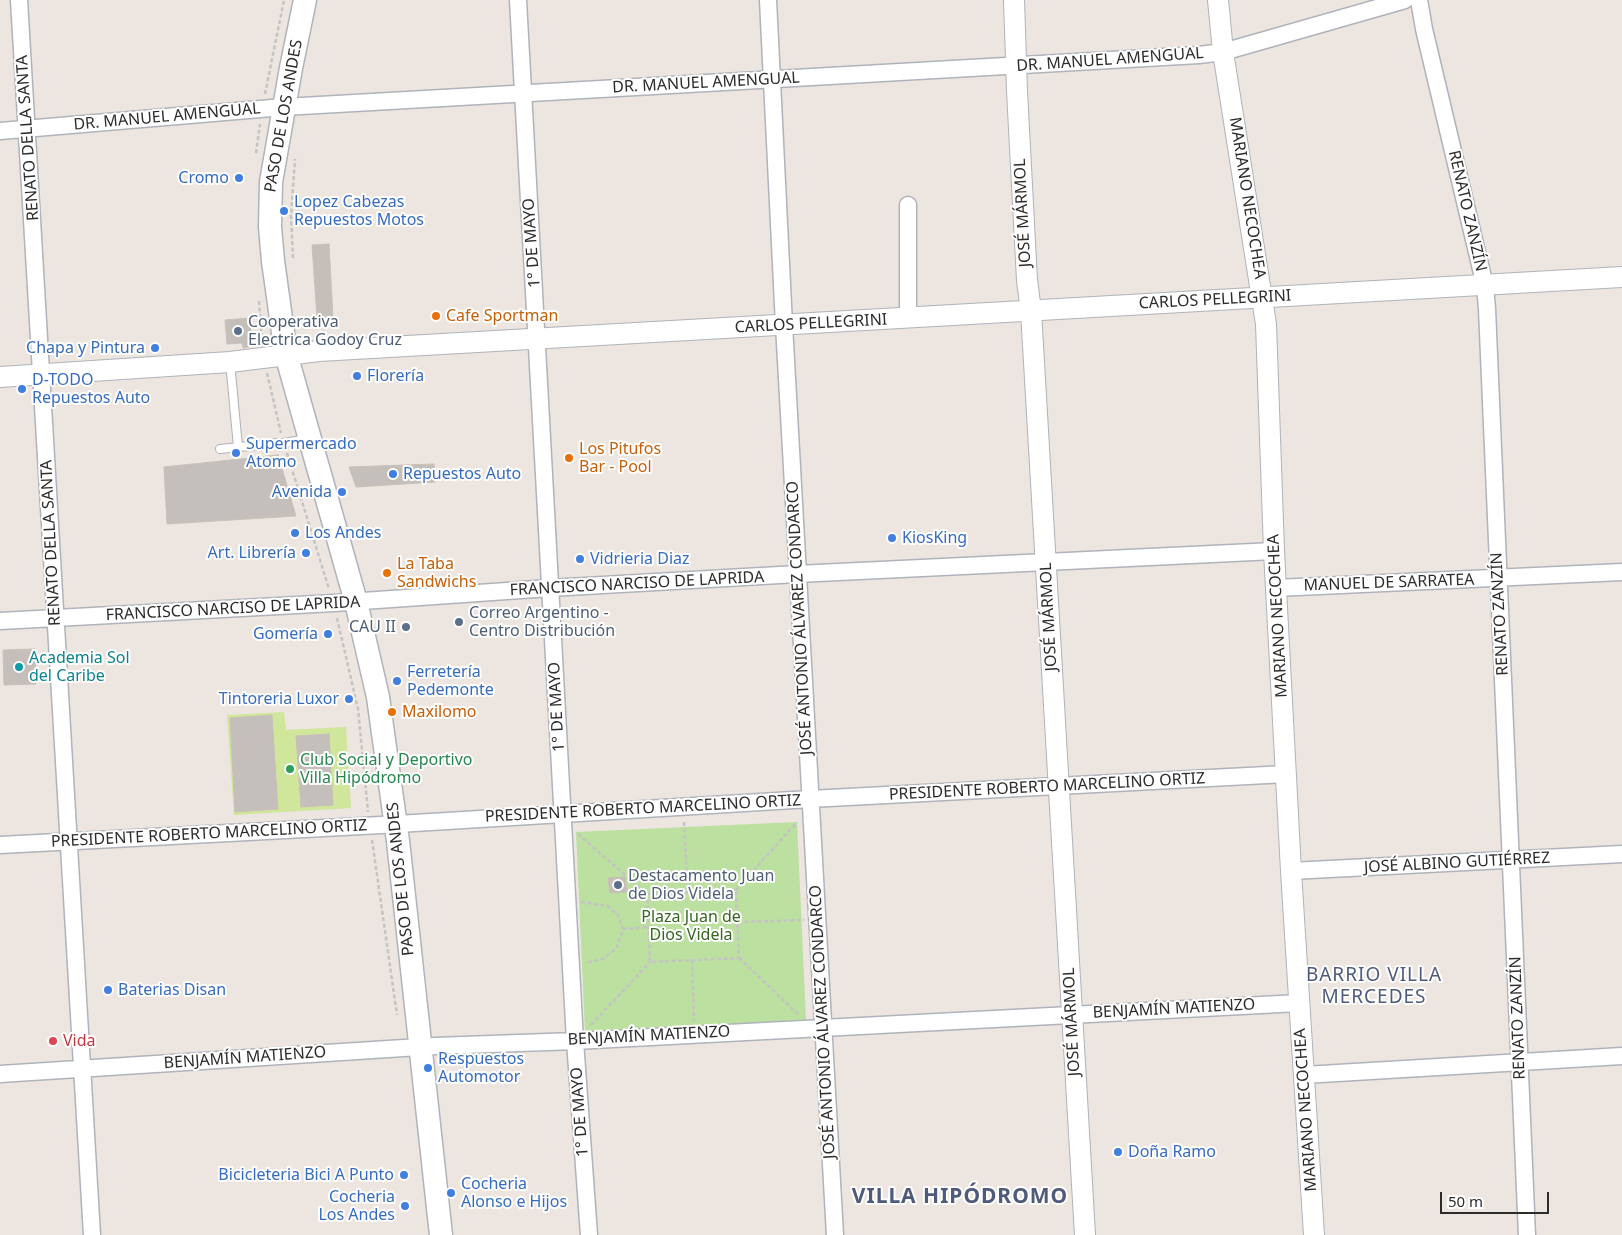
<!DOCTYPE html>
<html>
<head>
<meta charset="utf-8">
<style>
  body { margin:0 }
  #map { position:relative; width:1622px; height:1235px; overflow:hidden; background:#ede5df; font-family:"Noto Sans",sans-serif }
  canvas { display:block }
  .scale { position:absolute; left:1440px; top:1192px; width:109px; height:22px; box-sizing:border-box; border:2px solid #2c2c2c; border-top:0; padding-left:6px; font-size:15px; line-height:18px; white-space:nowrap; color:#2c2c2c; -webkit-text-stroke:4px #fff; paint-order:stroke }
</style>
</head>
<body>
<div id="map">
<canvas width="1622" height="1235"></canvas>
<div class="scale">50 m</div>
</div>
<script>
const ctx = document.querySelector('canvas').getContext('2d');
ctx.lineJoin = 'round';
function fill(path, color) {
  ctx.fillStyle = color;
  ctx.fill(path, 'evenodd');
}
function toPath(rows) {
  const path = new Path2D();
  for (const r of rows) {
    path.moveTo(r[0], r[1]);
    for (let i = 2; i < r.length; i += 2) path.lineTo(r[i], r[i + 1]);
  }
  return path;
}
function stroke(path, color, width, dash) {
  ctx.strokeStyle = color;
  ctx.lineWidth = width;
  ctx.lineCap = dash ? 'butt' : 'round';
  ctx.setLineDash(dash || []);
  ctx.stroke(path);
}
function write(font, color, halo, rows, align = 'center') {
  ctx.font = font + ' "Noto Sans",sans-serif';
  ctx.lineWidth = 4;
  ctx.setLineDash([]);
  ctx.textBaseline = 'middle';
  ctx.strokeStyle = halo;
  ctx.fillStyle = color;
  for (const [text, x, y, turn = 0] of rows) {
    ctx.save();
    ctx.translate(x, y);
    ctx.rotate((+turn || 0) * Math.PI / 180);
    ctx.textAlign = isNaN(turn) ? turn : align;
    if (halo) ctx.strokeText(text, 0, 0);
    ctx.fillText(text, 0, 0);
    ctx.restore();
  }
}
const green = toPath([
  [797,822,806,1021,585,1031,576,832]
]);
const pitch = toPath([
  [284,712,286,730,346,727,351,808,234,815,227,715]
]);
const building = toPath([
  [329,244,333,317,317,318,312,245,329,244],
  [250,318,251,341,249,341,249,347,243,348,242,343,227,344,225,320,250,318],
  [278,455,296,516,167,524,164,467,278,455],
  [434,464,435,482,356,487,349,467,434,464],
  [35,649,36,684,4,685,3,650,35,649],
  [272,715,278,809,235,812,230,718,272,715],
  [329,734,333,805,301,807,296,736,329,734],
  [625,877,627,892,610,893,608,878,625,877]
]);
const path = toPath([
  [265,94,284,0],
  [256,153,260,124],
  [293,258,291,216,295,159],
  [259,301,262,340],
  [267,373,281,433],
  [287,453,329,589],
  [337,618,358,709,368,812],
  [684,822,688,893],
  [578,834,647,894,736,890,739,958,650,962,647,894],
  [372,840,397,1015],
  [736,890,797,822],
  [581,902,607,906,618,915,623,929,617,947,603,959,585,963],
  [738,922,804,920],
  [623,929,648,927],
  [739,958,798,1014],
  [692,960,694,1021],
  [591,1025,650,962]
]);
const service = toPath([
  [230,362,238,447],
  [220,449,278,443,284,443,307,439]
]);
const minor = toPath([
  [19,0,92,1235],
  [518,0,575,1041,589,1235],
  [768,0,784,325,835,1235],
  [1419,0,1424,29,1485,286,1487,309,1527,1235],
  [0,131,284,107,1199,55,1223,52,1405,0],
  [908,205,908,318],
  [1276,588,1622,572],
  [0,621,334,603,550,588,797,574,1274,551],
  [0,845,381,825,810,799,1286,774],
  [1291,871,1622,854],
  [0,1074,435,1046,575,1041,1299,1003],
  [1304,1075,1622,1056]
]);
const tertiary = toPath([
  [1014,0,1017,91,1027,280,1031,311,1085,1235],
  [1218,0,1223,52,1266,324,1274,551,1291,871,1314,1235],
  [0,377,230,362,319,351,1622,277]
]);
const secondary = toPath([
  [305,0,291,68,271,182,270,227,273,261,286,354,356,602,378,697,398,841,441,1235]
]);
const markers = [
  [239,178,5,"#3f7fe0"],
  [284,211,5,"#3f7fe0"],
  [436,316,5,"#e8710a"],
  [238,331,5,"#5c6f8a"],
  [155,348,5,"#3f7fe0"],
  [357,376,5,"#3f7fe0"],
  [22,389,5,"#3f7fe0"],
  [236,453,5,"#3f7fe0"],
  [569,458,5,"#e8710a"],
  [393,474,5,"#3f7fe0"],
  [342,492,5,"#3f7fe0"],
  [295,533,5,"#3f7fe0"],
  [892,538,5,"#3f7fe0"],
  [306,553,5,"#3f7fe0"],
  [580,559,5,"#3f7fe0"],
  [387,573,5,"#e8710a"],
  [459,622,5,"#5c6f8a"],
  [406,627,5,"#5c6f8a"],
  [328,634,5,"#3f7fe0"],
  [19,667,5,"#0f9aa8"],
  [397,681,5,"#3f7fe0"],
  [349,699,5,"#3f7fe0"],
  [392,712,5,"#e8710a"],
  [290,769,5,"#2e9e5b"],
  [618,885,5,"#5c6f8a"],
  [108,990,5,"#3f7fe0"],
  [53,1041,5,"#e0444e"],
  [428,1068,5,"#3f7fe0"],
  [1118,1152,5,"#3f7fe0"],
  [404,1175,5,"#3f7fe0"],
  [451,1193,5,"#3f7fe0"],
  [405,1206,5,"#3f7fe0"]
];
const streetNames = [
  ["DR. MANUEL AMENGUAL",1110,60,-4],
  ["DR. MANUEL AMENGUAL",706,83,-3],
  ["PASO DE LOS ANDES",284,116,-80],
  ["DR. MANUEL AMENGUAL",167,117,-5],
  ["RENATO DELLA SANTA",28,138,-94],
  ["MARIANO NECOCHEA",1247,198,81],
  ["RENATO ZANZÍN",1467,211,77],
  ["JOSÉ MÁRMOL",1023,213,-93],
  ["1° DE MAYO",532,243,-94],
  ["CARLOS PELLEGRINI",1215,300,-3],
  ["CARLOS PELLEGRINI",811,324,-3],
  ["RENATO DELLA SANTA",51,543,-93],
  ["MANUEL DE SARRATEA",1389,583,-2],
  ["FRANCISCO NARCISO DE LAPRIDA",637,584,-3],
  ["FRANCISCO NARCISO DE LAPRIDA",233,609,-3],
  ["RENATO ZANZÍN",1500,614,-93],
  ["MARIANO NECOCHEA",1278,616,-93],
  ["JOSÉ MÁRMOL",1049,617,-93],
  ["JOSÉ ANTONIO ÁLVAREZ CONDARCO",800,618,-93],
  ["1° DE MAYO",557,707,-93],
  ["PRESIDENTE ROBERTO MARCELINO ORTIZ",1047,787,-3],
  ["PRESIDENTE ROBERTO MARCELINO ORTIZ",643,809,-3],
  ["PRESIDENTE ROBERTO MARCELINO ORTIZ",209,834,-3],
  ["JOSÉ ALBINO GUTIÉRREZ",1457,863,-3],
  ["PASO DE LOS ANDES",401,879,-96],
  ["BENJAMÍN MATIENZO",1174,1009,-3],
  ["RENATO ZANZÍN",1518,1018,-92],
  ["JOSÉ ANTONIO ÁLVAREZ CONDARCO",823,1022,-93],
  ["JOSÉ MÁRMOL",1072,1022,-93],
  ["BENJAMÍN MATIENZO",649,1036,-3],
  ["BENJAMÍN MATIENZO",245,1058,-4],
  ["MARIANO NECOCHEA",1306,1110,-94],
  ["1° DE MAYO",580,1112,-94]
];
const shopNames = [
  ["Cromo",229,178,"right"],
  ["Lopez Cabezas",294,202],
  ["Repuestos Motos",294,220],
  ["Chapa y Pintura",145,348,"right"],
  ["Florería",367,376],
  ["D-TODO",32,380],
  ["Repuestos Auto",32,398],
  ["Supermercado",246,444],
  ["Atomo",246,462],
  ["Repuestos Auto",403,474],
  ["Avenida",332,492,"right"],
  ["Los Andes",305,533],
  ["KiosKing",902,538],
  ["Art. Librería",296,553,"right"],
  ["Vidrieria Diaz",590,559],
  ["Gomería",318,634,"right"],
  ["Ferretería",407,672],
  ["Pedemonte",407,690],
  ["Tintoreria Luxor",339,699,"right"],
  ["Baterias Disan",118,990],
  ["Respuestos",438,1059],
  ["Automotor",438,1077],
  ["Doña Ramo",1128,1152],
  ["Bicicleteria Bici A Punto",394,1175,"right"],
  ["Cocheria",461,1184],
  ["Alonso e Hijos",461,1202],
  ["Cocheria",395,1197,"right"],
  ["Los Andes",395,1215,"right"]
];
const foodNames = [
  ["Cafe Sportman",446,316],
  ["Los Pitufos",579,449],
  ["Bar - Pool",579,467],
  ["La Taba",397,564],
  ["Sandwichs",397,582],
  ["Maxilomo",402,712]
];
const serviceNames = [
  ["Cooperativa",248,322],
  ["Electrica Godoy Cruz",248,340],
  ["Correo Argentino -",469,613],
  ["Centro Distribución",469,631],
  ["CAU II",396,627,"right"],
  ["Destacamento Juan",628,876],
  ["de Dios Videla",628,894]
];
const cultureNames = [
  ["Academia Sol",29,658],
  ["del Caribe",29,676]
];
const leisureNames = [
  ["Club Social y Deportivo",300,760],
  ["Villa Hipódromo",300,778]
];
const parkNames = [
  ["Plaza Juan de",691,917],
  ["Dios Videla",691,935]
];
const healthNames = [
  ["Vida",63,1041]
];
const quarterNames = [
  ["BARRIO VILLA",1374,976],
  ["MERCEDES",1374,998]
];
const districtNames = [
  ["VILLA HIPÓDROMO",960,1197]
];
fill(green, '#bce09f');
fill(pitch, '#cfe69b');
fill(building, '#c5bfbb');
stroke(building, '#c8c1b8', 1);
stroke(service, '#afb3bb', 10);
stroke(minor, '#afb3bb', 19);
stroke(tertiary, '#afb3bb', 22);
stroke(secondary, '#afb3bb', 25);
stroke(path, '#c4c4c4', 2.5, [4, 2.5]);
stroke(service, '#fff', 8);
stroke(minor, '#fff', 16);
stroke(tertiary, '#fff', 20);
stroke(secondary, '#fff', 22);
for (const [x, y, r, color] of markers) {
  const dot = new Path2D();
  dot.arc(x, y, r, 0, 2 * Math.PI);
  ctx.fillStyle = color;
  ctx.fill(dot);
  stroke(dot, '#fff', 2);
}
write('16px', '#2c2c2c', '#fff', streetNames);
write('16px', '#366cbe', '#fff', shopNames, 'left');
write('16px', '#c56008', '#fff', foodNames, 'left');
write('16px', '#4e5e75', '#fff', serviceNames, 'left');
write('16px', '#0d838f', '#fff', cultureNames, 'left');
write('16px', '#27864d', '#fff', leisureNames, 'left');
write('16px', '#36661f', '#fff', parkNames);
write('16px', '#be3a42', '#fff', healthNames, 'left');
ctx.letterSpacing = '1px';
write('19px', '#4e5b7a', '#fff', quarterNames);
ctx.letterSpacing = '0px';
ctx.letterSpacing = '1px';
write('bold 21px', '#4e5b7a', '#fff', districtNames);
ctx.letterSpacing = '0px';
</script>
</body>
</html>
